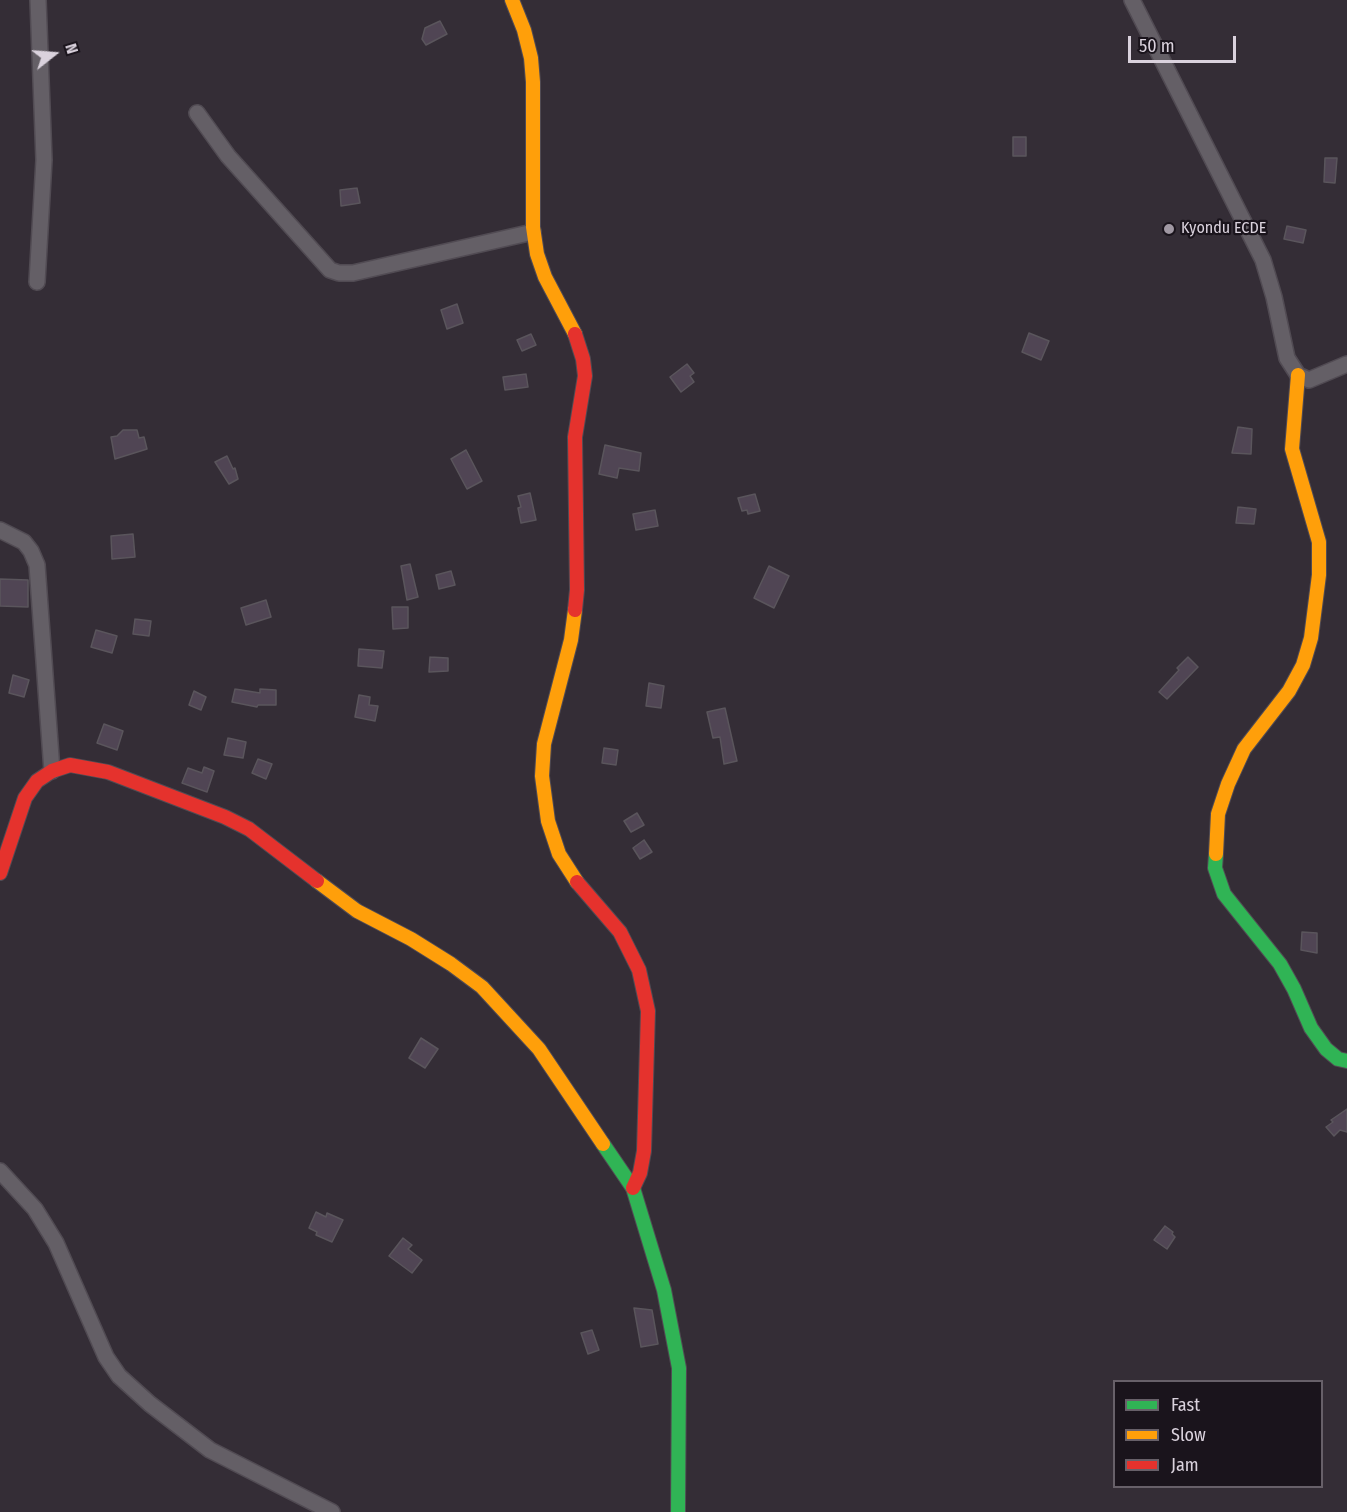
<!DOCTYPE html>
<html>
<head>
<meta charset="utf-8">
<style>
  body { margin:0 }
  #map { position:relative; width:1347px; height:1512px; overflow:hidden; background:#342d36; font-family:"Fira Sans Condensed",sans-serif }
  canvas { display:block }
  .legend { position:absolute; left:1113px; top:1380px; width:210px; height:108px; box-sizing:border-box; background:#1a141c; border:2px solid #676069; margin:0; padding:8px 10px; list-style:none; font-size:18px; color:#dad2dd }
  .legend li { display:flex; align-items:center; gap:12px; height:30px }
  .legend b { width:30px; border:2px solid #676069 }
  .north { position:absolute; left:24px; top:24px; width:60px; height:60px; -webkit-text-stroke:4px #1a141c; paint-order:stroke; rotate:73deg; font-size:16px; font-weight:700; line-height:24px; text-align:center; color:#dad2dd }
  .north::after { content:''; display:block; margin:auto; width:21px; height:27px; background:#dad2dd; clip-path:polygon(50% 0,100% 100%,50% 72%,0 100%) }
  .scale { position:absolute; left:1128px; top:36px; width:108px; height:27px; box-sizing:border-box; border:3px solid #dad2dd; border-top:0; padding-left:8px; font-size:18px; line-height:21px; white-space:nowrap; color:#dad2dd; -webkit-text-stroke:4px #1a141c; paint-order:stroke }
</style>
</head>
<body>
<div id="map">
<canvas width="1347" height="1512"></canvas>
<ul class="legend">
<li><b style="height:8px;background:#30b455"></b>Fast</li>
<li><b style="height:8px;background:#ff9f0a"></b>Slow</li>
<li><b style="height:8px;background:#e5322d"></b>Jam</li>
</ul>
<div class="north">N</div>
<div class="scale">50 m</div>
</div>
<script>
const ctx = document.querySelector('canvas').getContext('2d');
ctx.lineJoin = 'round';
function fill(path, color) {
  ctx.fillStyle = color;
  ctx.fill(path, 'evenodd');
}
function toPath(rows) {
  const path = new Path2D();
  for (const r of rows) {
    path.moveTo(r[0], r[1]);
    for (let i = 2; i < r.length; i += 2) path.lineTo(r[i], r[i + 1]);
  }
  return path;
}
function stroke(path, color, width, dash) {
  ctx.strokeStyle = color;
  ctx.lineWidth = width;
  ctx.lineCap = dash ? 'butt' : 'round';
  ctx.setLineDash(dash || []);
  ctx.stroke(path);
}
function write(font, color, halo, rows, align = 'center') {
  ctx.font = font + ' "Fira Sans Condensed",sans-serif';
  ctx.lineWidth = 4.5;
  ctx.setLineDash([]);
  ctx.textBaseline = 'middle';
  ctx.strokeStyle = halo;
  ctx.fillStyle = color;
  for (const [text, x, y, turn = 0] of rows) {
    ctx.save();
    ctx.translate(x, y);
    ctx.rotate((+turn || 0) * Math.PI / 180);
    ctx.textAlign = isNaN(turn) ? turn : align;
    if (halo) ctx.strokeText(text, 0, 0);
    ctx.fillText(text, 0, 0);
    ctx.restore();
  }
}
const building = toPath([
  [440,21,447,34,426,45,422,39,425,28,440,21],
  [1013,137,1026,137,1026,156,1013,156,1013,137],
  [1325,158,1337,158,1335,183,1324,182,1325,158],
  [357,188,360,203,341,206,340,190,357,188],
  [1287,226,1306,230,1303,243,1284,239,1287,226],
  [457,304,463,323,447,329,441,310,457,304],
  [1029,333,1049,341,1041,360,1022,352,1029,333],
  [531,334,536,345,522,351,517,340,531,334],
  [687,364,694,373,690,376,694,382,681,392,670,377,687,364],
  [526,374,528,387,505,390,503,377,526,374],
  [1238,427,1252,429,1251,454,1232,453,1238,427],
  [123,430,137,430,139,438,144,437,147,449,115,459,111,437,117,436,123,430],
  [605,445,641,453,639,471,619,468,617,478,599,474,605,445],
  [466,450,482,481,467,489,451,459,466,450],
  [227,456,233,469,235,468,238,479,229,484,215,462,227,456],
  [530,493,536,520,521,523,518,508,521,507,518,496,530,493],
  [755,494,760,511,748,514,747,510,742,511,738,498,755,494],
  [1238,507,1256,509,1254,524,1236,523,1238,507],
  [655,510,658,526,636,530,633,514,655,510],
  [133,534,135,557,112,559,111,536,133,534],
  [410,564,418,597,407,600,401,566,410,564],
  [769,566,789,576,774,608,754,598,769,566],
  [451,571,455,585,439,589,436,575,451,571],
  [0,579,28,580,28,607,0,606,0,579],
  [266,600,271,617,246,625,241,608,266,600],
  [392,607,408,607,408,628,393,629,392,607],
  [135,619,151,621,149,636,133,634,135,619],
  [96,630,117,636,112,653,91,647,96,630],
  [359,649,384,651,382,668,358,666,359,649],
  [430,657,448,658,448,671,429,672,430,657],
  [1188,657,1198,667,1167,699,1159,692,1179,670,1177,668,1188,657],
  [13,675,29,680,24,697,9,693,13,675],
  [649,683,664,686,661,708,646,706,649,683],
  [235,689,260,693,260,689,276,690,276,705,258,705,257,707,232,702,235,689],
  [194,691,206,697,201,710,189,705,194,691],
  [359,695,370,697,369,705,378,706,375,721,355,717,359,695],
  [725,708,737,761,724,764,720,737,713,738,707,712,725,708],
  [104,724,123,731,117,750,97,743,104,724],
  [228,738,246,742,243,758,224,755,228,738],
  [604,748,618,750,616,765,602,763,604,748],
  [258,759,272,764,266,779,252,773,258,759],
  [204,767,214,771,207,792,182,783,188,768,202,773,204,767],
  [637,813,644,825,631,832,624,821,637,813],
  [644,840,652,852,640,859,633,848,644,840],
  [1302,932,1317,933,1317,953,1301,950,1302,932],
  [421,1038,438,1049,425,1068,409,1058,421,1038],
  [1347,1109,1347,1132,1340,1130,1334,1136,1326,1127,1333,1122,1331,1120,1347,1109],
  [316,1212,326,1217,327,1213,343,1220,332,1242,316,1235,317,1232,309,1228,316,1212],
  [1165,1226,1173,1232,1172,1234,1175,1237,1167,1249,1154,1240,1165,1226],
  [403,1238,412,1245,408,1249,422,1260,412,1273,389,1256,403,1238],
  [634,1308,652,1310,658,1344,641,1347,634,1308],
  [592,1330,599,1350,588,1354,581,1333,592,1330]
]);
const street = toPath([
  [1132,0,1263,260,1274,297,1287,358,1298,375,1309,380,1347,364],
  [197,113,228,156,330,270,339,273,353,273,533,232],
  [37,282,44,160,38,0],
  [0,530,24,542,31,551,37,565,52,771],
  [0,1171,35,1209,56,1243,106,1357,119,1376,150,1404,210,1450,332,1512]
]);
const fast = toPath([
  [1216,854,1215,868,1224,894,1280,964,1294,989,1311,1028,1326,1049,1338,1059,1347,1061],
  [603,1144,633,1188,664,1290,679,1368,678,1512]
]);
const slow = toPath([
  [512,0,524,30,531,58,533,82,533,227,537,254,545,277,575,334],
  [575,610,571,640,544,744,542,776,548,821,559,854,577,882],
  [1216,854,1218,814,1228,784,1244,749,1289,691,1303,665,1311,638,1319,575,1319,542,1292,449,1298,375],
  [317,881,357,911,411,939,451,964,482,987,539,1049,603,1144]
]);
const jam = toPath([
  [575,334,583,359,585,376,575,437,577,590,575,610],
  [0,873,25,798,37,781,52,771,70,765,108,772,225,817,249,829,317,881],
  [577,882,620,932,639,970,648,1011,644,1151,640,1173,633,1188]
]);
const markers = [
  [1169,229,6,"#a098a3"]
];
const poiNames = [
  ["Kyondu ECDE",1181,229]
];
fill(building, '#504554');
stroke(building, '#5a555c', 1.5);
stroke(street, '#514b53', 18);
stroke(fast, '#514b53', 16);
stroke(slow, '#514b53', 16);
stroke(jam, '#514b53', 16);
stroke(street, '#645f66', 15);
stroke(fast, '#30b455', 14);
stroke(slow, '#ff9f0a', 14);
stroke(jam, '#e5322d', 14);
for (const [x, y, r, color] of markers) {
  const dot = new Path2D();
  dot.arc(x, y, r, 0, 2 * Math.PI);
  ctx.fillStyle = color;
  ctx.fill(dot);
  stroke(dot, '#1a141c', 2);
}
write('16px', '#dad2dd', '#1a141c', poiNames, 'left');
</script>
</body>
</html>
